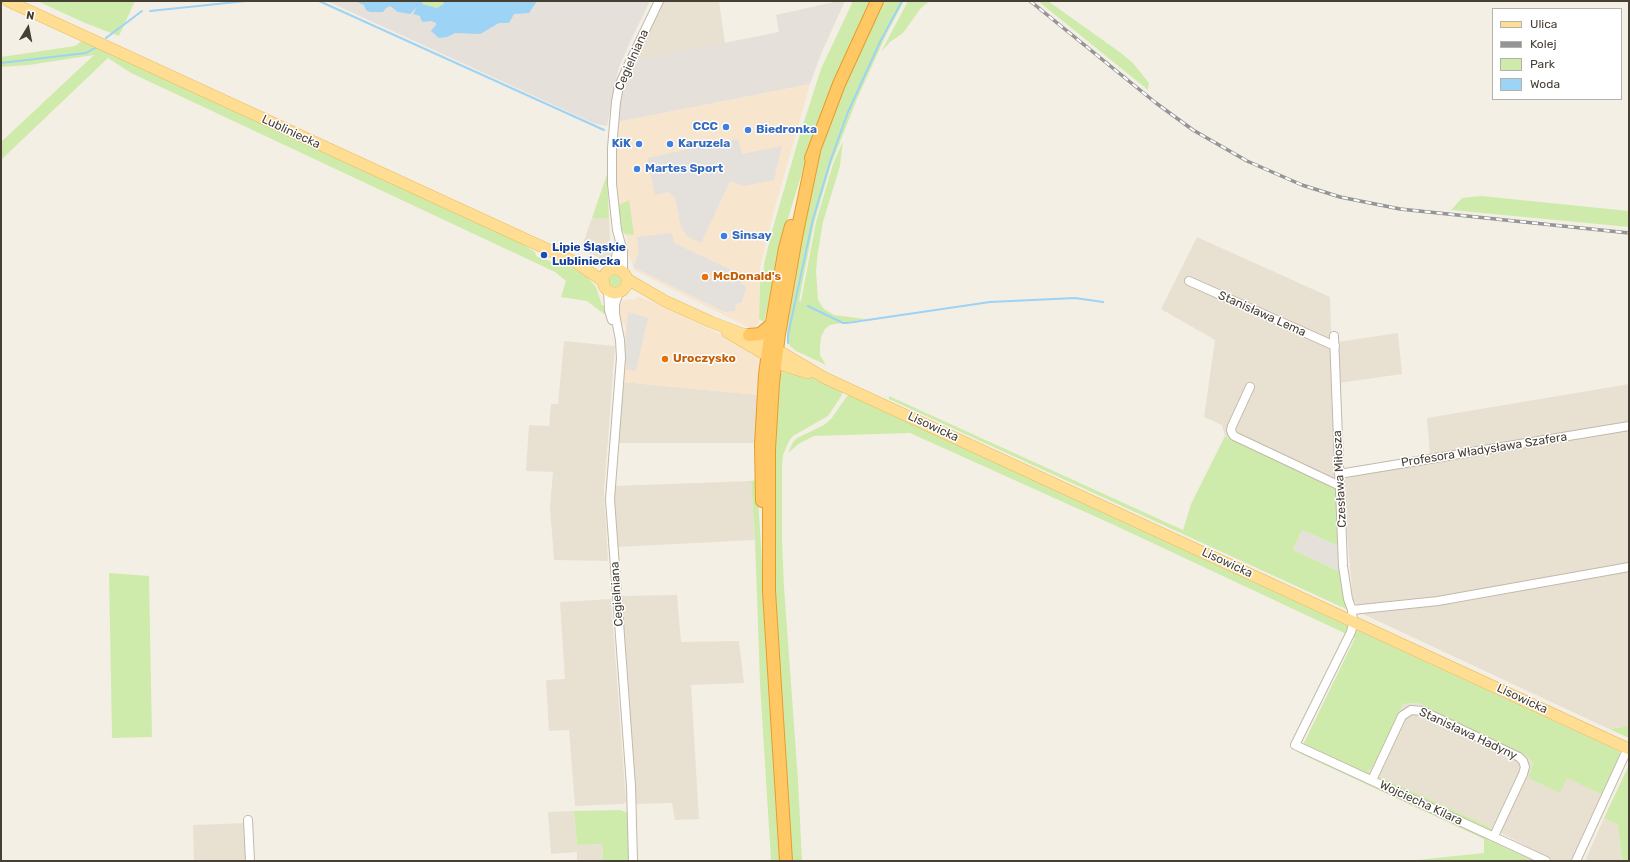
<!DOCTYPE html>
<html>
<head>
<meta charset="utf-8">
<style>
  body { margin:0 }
  #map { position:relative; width:1630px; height:862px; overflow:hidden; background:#f4efe5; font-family:Rubik,sans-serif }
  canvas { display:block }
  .frame { position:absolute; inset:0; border:2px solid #463f34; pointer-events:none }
  .legend { position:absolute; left:1492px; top:8px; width:130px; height:92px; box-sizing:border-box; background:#fff; border:1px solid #b5b2ae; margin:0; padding:5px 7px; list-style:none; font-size:12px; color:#463f34 }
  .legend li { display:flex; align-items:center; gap:8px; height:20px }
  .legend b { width:20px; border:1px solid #b5b2ae }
  .north { position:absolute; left:8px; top:8px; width:40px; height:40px; -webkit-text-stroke:3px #fff; paint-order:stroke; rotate:10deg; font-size:11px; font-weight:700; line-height:16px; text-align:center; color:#463f34 }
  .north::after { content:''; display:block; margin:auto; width:14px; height:18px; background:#463f34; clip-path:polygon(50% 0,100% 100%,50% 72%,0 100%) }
</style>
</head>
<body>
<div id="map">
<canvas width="1630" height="862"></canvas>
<div class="frame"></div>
<ul class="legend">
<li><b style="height:5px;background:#ffdd92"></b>Ulica</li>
<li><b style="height:5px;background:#959595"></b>Kolej</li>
<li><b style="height:11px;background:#cfebab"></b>Park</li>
<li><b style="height:11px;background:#9dd3f4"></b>Woda</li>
</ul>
<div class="north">N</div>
</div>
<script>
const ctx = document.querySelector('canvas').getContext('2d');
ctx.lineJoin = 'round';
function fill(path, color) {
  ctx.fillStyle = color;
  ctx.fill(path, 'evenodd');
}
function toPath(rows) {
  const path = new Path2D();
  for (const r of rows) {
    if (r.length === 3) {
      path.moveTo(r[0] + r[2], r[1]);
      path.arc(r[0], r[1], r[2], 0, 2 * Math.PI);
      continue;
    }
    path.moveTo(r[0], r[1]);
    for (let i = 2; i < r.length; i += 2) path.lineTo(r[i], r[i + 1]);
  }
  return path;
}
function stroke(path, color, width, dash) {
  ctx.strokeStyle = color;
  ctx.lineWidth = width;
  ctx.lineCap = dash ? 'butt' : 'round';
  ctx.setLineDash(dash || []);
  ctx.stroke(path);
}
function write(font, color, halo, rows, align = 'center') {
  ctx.font = font + ' Rubik,sans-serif';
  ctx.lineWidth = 3;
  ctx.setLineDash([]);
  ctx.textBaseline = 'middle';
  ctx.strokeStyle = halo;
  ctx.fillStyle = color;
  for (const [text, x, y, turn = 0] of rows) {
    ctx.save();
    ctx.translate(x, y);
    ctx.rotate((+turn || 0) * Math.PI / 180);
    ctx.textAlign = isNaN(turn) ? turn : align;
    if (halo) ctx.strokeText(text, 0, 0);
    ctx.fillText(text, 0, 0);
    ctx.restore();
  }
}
const residential = toPath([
  [661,1,719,1,725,44,633,61],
  [592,218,609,218,611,256,606,261,581,249],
  [1197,237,1330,297,1336,489,1225,436,1222,425,1204,417,1215,340,1161,309],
  [1398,333,1402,374,1339,383,1337,342],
  [564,341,615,346,604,492,608,561,554,560,550,507,553,472,526,471,529,425,549,426,551,404,558,404],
  [623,382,759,395,757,443,617,443],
  [1629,384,1629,566,1467,594,1358,606,1353,600,1343,489,1343,479,1348,475,1433,460,1430,455,1427,418],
  [751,481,755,540,617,547,613,486],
  [1629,571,1629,726,1609,729,1363,614,1365,612,1457,603],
  [677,595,681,642,739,641,744,683,691,685,699,819,675,820,672,803,634,804,629,691,621,596],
  [611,599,626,802,623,804,575,806,569,730,549,731,546,680,565,679,560,602],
  [1418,703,1527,756,1533,764,1528,778,1567,777,1603,795,1572,861,1554,861,1488,826,1366,771,1372,769,1403,704],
  [574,811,577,845,602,844,603,861,577,861,577,852,551,854,548,812],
  [1604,818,1618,825,1622,861,1585,861],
  [247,823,249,861,194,861,193,825]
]);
const commercial = toPath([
  [810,84,774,211,760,268,759,319,758,324,755,328,750,328,634,270,630,257,627,256,627,237,620,231,615,185,617,122],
  [637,296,655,303,732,340,755,353,761,359,759,395,623,382,625,325,621,322,619,311,620,304,623,300,636,299]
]);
const industrial = toPath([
  [327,1,650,1,630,42,618,70,607,126,595,124],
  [839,1,845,1,821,54,810,84,617,122,618,105,625,79,633,61,779,32,776,15],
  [1302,530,1338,546,1341,572,1293,550]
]);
const green = toPath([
  [37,1,135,1,119,36,85,23],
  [422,1,443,1,445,2,444,4,437,8,422,4],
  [853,1,871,1,807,156,784,232,764,322,759,319,760,282,763,282,764,264,772,231,800,134,821,69],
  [884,1,904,1,886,35,857,99,831,165,814,223,799,301,801,301,816,222,833,164,843,141,840,166,823,222,818,252,816,271,818,300,824,309,834,315,866,319,830,325,825,329,821,337,820,347,820,355,826,365,796,351,790,346,787,339,787,328,782,327,819,157,839,101,854,64],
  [908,1,930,1,921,8,903,33,890,42,881,52],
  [1038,1,1048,1,1121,53,1133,63,1149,83,1148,90],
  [83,40,513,238,535,252,536,256,544,260,544,259,571,267,588,278,596,287,602,305,605,306,607,314,604,314,587,301,561,297,566,281,555,272,131,73,108,58,1,160,1,142,94,55,29,65,1,67,1,57,75,46],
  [607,174,609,218,592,218],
  [1481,196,1629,211,1629,227,1451,210,1462,198],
  [629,200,634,235,625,234,622,230,621,226,619,205],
  [615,281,6],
  [783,372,800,373,824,382,842,391,842,395,828,416,793,436,789,441,783,455,782,466,782,539,784,587,798,780,802,861,792,861,772,550,773,482,778,376],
  [849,395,1619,751,1621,756,1603,795,1567,778,1560,793,1528,778,1533,764,1527,756,1418,703,1403,704,1372,769,1367,771,1488,826,1497,832,1488,840,1534,861,1407,861,1484,853,1484,839,1299,753,1355,638,1114,525,910,433,814,436,800,443,788,453,793,442,797,438,824,425,831,419,847,396],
  [889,396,1183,530,1191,504,1225,436,1336,489,1338,546,1302,530,1293,550,1341,572,1346,609,889,399],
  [757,480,780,861,771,861,760,684,755,540,751,481],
  [109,573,149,576,152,737,112,738],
  [1629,726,1629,738,1609,729],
  [1629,765,1629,861,1622,861,1618,825,1604,818],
  [620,810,629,813,631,861,603,861,602,844,577,845,574,811]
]);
const parking = toPath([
  [738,139,742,154,782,146,774,180,744,186,730,181,701,243,687,236,681,227,675,197,668,192,655,195,647,158],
  [672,233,674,243,738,273,742,280,741,284,746,286,746,289,741,303,735,304,736,311,725,312,633,267,639,252,637,237],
  [628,312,648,318,636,371,626,369,627,364,624,363]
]);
const water = toPath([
  [355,1,422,1,422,4,437,8,444,4,443,1,537,1,529,13,514,14,509,23,499,23,480,34,455,33,447,37,439,38,431,31,436,25,436,23,431,21,423,22,421,20,420,16,413,14,417,7,410,14,398,12,390,6,386,8,383,12,370,12,366,10,364,5]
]);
const stream = toPath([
  [319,1,604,130],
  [150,11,246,1],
  [106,38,142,11],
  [1,63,86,53,95,48],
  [808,306,843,323,847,323,990,302,1075,298,1103,302],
  [788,343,788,335,813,219,831,159,848,112,880,42,902,1]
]);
const minor = toPath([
  [613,269,619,244],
  [623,272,623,252,617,230,612,184,612,148,616,102,619,86,627,68,659,1],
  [1189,281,1335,346],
  [608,290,609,310,612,320],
  [619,292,615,304,615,314,620,340,621,358,610,499,631,786,633,861],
  [1334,336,1343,566,1348,599,1352,610,1353,624,1351,632,1295,745,1546,861],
  [1250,387,1232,426,1231,430,1232,433,1234,436,1340,486],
  [1339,474,1629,426],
  [1352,610,1438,601,1629,567],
  [1372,780,1402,716,1411,710,1423,711,1519,757,1523,761,1525,767,1523,774,1494,836],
  [248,820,250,861],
  [1576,861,1628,748]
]);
const major = toPath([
  [8,1,575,262,600,279,604,283],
  [615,281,12],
  [627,279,665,301,711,322,762,341,825,378,1629,749],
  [727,332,785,366,808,373]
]);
const highway = toPath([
  [811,158,839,84,877,1],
  [749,335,760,334,772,324],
  [762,501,761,445,765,375,772,322,785,248,791,226],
  [786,861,769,591,769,449,773,383,779,334,797,232,814,151]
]);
const rail = toPath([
  [1030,1,1156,103,1193,130,1247,161,1302,185,1340,197,1400,209,1629,233]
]);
const markers = [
  [726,127,4,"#3f7fe0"],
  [748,130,4,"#3f7fe0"],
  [639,144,4,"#3f7fe0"],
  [670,144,4,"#3f7fe0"],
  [637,169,4,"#3f7fe0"],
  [724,236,4,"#3f7fe0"],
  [544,255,4,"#1a4fb4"],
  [705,277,4,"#e8710a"],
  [665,359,4,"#e8710a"]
];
const streetNames = [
  ["Cegielniana",632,60,-66],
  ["Lubliniecka",291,132,25],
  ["Stanisława Lema",1262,314,24],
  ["Lisowicka",933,427,25],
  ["Profesora Władysława Szafera",1484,450,-9],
  ["Czesława Miłosza",1340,479,-93],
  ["Lisowicka",1227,563,25],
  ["Cegielniana",617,594,-94],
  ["Lisowicka",1522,699,25],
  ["Stanisława Hadyny",1468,734,25],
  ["Wojciecha Kilara",1421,803,25]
];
const shopNames = [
  ["CCC",718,127,"right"],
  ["Biedronka",756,130],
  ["KiK",631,144,"right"],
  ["Karuzela",678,144],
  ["Martes Sport",645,169],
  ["Sinsay",732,236]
];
const transitNames = [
  ["Lipie Śląskie",552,248],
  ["Lubliniecka",552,262]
];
const foodNames = [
  ["McDonald's",713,277],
  ["Uroczysko",673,359]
];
fill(residential, '#e8e1d2');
fill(commercial, '#f7e5ce');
fill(industrial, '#e5e0da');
fill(green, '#cfebab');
fill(parking, '#e4e1dd');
fill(water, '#9dd3f4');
stroke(stream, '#9dd3f4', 2);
stroke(minor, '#c2b9aa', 10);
stroke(major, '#ebbc5c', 12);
stroke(highway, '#e79d2c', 14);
stroke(minor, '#fff', 8);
stroke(major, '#ffdd92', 11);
stroke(highway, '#ffc864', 12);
stroke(rail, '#959595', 3.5);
stroke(rail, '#fff', 2, [6]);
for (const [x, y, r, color] of markers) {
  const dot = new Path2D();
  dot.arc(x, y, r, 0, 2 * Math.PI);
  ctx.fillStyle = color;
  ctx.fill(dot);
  stroke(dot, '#fff', 1.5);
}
write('12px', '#463f34', '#fff', streetNames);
write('bold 12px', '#366cbe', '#fff', shopNames, 'left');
write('bold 12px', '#164399', '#fff', transitNames, 'left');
write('bold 12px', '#c56008', '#fff', foodNames, 'left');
</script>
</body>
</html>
